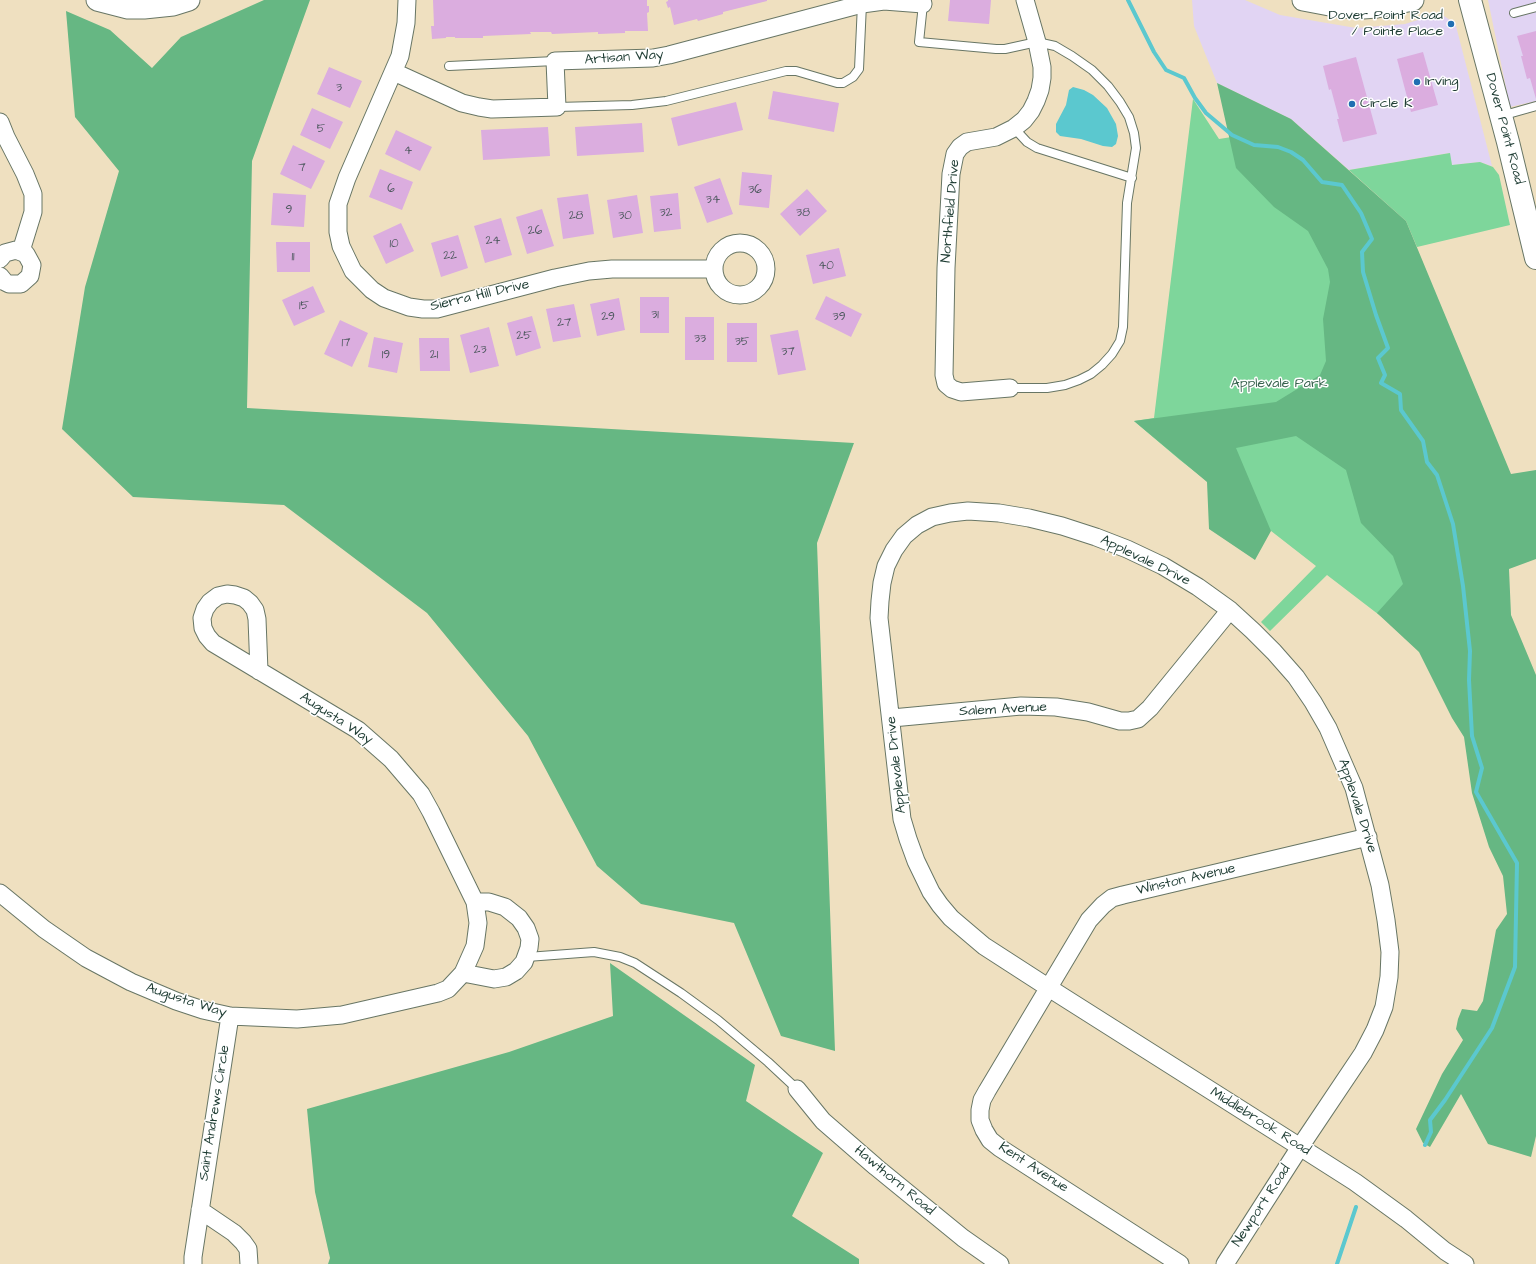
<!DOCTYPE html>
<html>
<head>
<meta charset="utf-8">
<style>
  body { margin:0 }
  canvas { display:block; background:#efe0c0 }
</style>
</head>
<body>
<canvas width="1536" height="1264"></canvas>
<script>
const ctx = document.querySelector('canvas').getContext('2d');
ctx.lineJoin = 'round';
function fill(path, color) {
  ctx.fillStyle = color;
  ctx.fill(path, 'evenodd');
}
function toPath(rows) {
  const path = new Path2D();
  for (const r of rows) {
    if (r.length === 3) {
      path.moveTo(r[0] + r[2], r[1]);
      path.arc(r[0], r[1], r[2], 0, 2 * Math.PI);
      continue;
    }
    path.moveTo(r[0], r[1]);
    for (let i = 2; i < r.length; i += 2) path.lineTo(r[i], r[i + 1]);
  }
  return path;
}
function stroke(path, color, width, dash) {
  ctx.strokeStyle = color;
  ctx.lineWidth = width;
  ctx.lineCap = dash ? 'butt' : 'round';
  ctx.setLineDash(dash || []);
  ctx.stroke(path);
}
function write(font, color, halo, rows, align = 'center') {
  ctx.font = font + ' "Architects Daughter",sans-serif';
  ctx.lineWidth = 3;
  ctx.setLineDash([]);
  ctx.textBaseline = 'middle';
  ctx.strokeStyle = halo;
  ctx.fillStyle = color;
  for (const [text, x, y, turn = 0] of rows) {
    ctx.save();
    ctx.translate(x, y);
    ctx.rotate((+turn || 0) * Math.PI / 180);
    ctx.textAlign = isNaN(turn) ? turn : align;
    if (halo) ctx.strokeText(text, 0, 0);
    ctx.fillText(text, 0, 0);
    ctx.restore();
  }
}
const built = toPath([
  [1192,0,1245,0,1280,15,1356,28,1405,24,1434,15,1444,16,1453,22,1456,26,1492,166,1480,162,1452,165,1449,153,1349,170,1291,119,1217,83,1194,26],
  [1488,0,1536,0,1536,101,1510,107]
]);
const green = toPath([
  [1193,99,1219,139,1282,129,1346,202,1421,647,1327,575,1270,631,1261,622,1316,566,1180,460,1134,421,1154,418],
  [1450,153,1452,165,1480,162,1493,167,1499,175,1510,225,1417,247,1406,221,1349,170]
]);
const forest = toPath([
  [264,0,310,0,252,161,247,408,854,443,817,543,835,1051,781,1036,734,923,641,904,597,866,528,736,427,613,284,505,133,497,62,429,85,287,119,171,75,117,66,11,110,30,152,68,181,37],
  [1217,83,1291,119,1406,221,1511,474,1536,470,1536,559,1509,569,1511,615,1536,675,1536,1136,1531,1157,1488,1144,1461,1094,1430,1147,1423,1143,1416,1129,1442,1074,1463,1040,1456,1029,1458,1019,1462,1009,1477,1011,1483,1001,1496,930,1507,914,1503,876,1489,847,1472,793,1464,737,1452,718,1419,652,1377,613,1403,584,1393,556,1361,523,1346,470,1296,436,1236,448,1271,531,1255,560,1209,529,1207,482,1134,421,1276,402,1320,375,1326,361,1323,319,1330,282,1328,269,1308,231,1274,207,1236,168],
  [610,963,755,1065,746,1101,823,1153,792,1216,859,1259,859,1264,328,1264,330,1258,315,1192,307,1109,509,1052,613,1016]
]);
const water = toPath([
  [1073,87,1084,90,1093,95,1107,108,1116,124,1118,136,1116,144,1112,147,1103,146,1081,139,1060,136,1056,132,1056,124,1066,105,1069,90]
]);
const stream = toPath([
  [1128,0,1154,52,1166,70,1184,78,1195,98,1206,113,1232,135,1254,145,1278,147,1291,152,1303,160,1322,182,1342,185,1361,213,1372,239,1362,252,1363,272,1376,315,1388,348,1378,358,1385,375,1381,383,1400,394,1401,410,1423,441,1427,462,1437,475,1453,524,1463,586,1470,651,1469,680,1472,736,1482,768,1476,792,1517,863,1515,967,1492,1028,1445,1100,1430,1120,1431,1132,1425,1145],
  [1337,1264,1356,1207]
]);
const building = toPath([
  [433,0,647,0,647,6,649,6,649,12,647,13,648,31,625,31,625,33,598,34,598,32,552,34,551,32,530,32,531,34,483,36,483,38,455,38,455,37,446,37,446,38,432,39,431,26,434,26],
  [668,0,767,0,767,1,723,12,723,14,698,21,697,19,674,25,670,7,668,8,666,2,668,1],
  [950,0,991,0,989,24,948,21],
  [1536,31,1536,99,1530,78,1527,79,1521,56,1523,56,1517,36],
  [1423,52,1438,105,1411,112,1397,59],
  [1356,57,1377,134,1343,142,1337,119,1339,119,1331,89,1329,90,1323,66],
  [329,67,362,81,350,108,317,94],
  [773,91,839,103,834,132,768,119],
  [736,102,743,130,678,146,671,118],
  [312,108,343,122,330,149,300,135],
  [642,123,644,152,577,156,575,127],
  [548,127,550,156,483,160,481,130],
  [396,130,432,147,420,171,385,154],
  [293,145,325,161,311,189,280,174],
  [380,169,413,182,402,210,369,197],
  [742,172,772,175,769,208,739,205],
  [720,178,733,214,707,223,694,187],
  [807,189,827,211,800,236,780,214],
  [273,193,306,195,304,227,271,225],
  [678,193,681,229,654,232,650,196],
  [588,194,594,234,563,239,557,198],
  [637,195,643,233,613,238,607,200],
  [542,209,554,246,527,254,516,217],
  [501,218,512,255,485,263,474,226],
  [401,223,414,251,386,264,373,236],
  [458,235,468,268,441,277,431,243],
  [276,242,310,242,310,272,277,272],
  [839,248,846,276,813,284,806,255],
  [313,286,325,312,294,326,282,300],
  [826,296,862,314,851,337,815,319],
  [640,297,669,297,669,333,640,333],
  [619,298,625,330,597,336,590,304],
  [574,304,581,337,553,342,546,309],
  [532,316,541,348,516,356,507,323],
  [685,317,714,317,714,360,685,360],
  [340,320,368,333,352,367,324,354],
  [727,323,757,323,757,362,727,362],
  [489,327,499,366,470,373,460,335],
  [798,330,806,370,778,375,770,335],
  [374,337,403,343,397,373,368,367],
  [419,338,449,338,450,371,420,371]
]);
const service = toPath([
  [923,4,919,42,996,49,1005,49,1037,42,1055,46,1072,56,1092,70,1108,86,1120,102,1129,117,1134,133,1136,148,1127,203,1123,327,1120,341,1112,354,1102,365,1091,374,1079,380,1065,385,1047,388,1010,388],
  [1514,13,1536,7],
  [449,66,555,61],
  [557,107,632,105,666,101,786,71,796,71,837,83,843,83,853,77,859,69,862,4],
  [1501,116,1536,106],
  [1014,128,1027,142,1037,148,1132,178],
  [527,957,594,952,620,957,635,963,681,993,718,1020,768,1062,797,1089]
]);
const minor = toPath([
  [407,0,406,23,400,56,347,178,338,204,338,232,341,246,353,271,372,290,384,298,409,307,423,309,437,309,555,278,589,271,612,269,713,269],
  [394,72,462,103,479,107,492,109,557,107,555,61,653,58,669,55,862,4,884,1,923,4,922,0],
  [0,122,6,137,25,174,33,194,33,212,21,251],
  [740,269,26],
  [0,259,5,253,16,250,26,254,32,265,30,276,21,284,9,284,5,282,0,276],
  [1010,388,961,392,952,389,946,384,944,375,946,268,951,174,955,154,960,147,967,142,996,137,1014,128,1024,120,1031,111,1036,101,1040,90,1042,78,1042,67,1037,42,1025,0],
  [892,718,1021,706,1056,707,1088,712,1120,721,1129,721,1138,719,1150,708,1230,610],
  [0,893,44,929,86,958,131,982,176,1001,203,1010,230,1016,297,1019,342,1015,438,993,448,989,463,973,475,946,478,923,475,902,431,812,421,794,391,759,358,730,213,643,207,636,203,628,202,618,205,609,210,602,218,596,227,594,235,595,244,598,250,603,255,610,257,619,259,671],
  [463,973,494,979,506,977,516,971,524,962,529,948,530,939,526,928,519,918,505,907,489,902,475,902],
  [797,1089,823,1121,876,1167,963,1238,1000,1264],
  [200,1210,234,1233,243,1242,248,1249,249,1264],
  [193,1264,193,1257,230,1016],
  [1180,1264,1000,1148,990,1140,984,1130,980,1120,980,1110,982,1100,987,1091,1089,920,1103,905,1112,898,1123,895,1368,837],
  [1225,1264,1300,1147,1363,1053,1375,1030,1384,1007,1389,977,1390,952,1386,920,1380,885,1354,788,1328,728,1313,702,1296,677,1274,652,1253,631,1230,610,1198,587,1163,566,1127,549,1096,537,1062,526,1029,518,999,513,968,511,950,513,932,517,917,525,904,536,894,550,886,566,882,583,880,601,879,618,902,819,908,839,916,861,931,892,940,905,951,918,984,946,1049,988,1300,1147,1355,1182,1406,1219,1445,1251,1465,1264]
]);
const tertiary = toPath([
  [97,0,128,8,144,8,173,5,189,0],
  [1303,0,1340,7,1363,8,1377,7,1413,0]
]);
const secondary = toPath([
  [1470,0,1508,142,1536,258]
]);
const markers = [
  [1451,24,4,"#1f6fb2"],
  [1417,82,4,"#1f6fb2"],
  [1352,104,4,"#1f6fb2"]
];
const numberNames = [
  ["3",339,88],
  ["5",321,129],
  ["4",408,151],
  ["7",302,168],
  ["6",391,189],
  ["36",755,190],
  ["34",713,200],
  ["9",289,210],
  ["32",666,213],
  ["38",803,213],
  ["28",576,216],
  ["30",625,216],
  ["26",535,231],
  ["24",493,241],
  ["10",394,244],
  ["22",450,256],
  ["11",293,257],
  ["40",826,266],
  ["15",304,306],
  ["31",655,315],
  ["29",608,317],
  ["39",839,317],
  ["27",564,323],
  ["25",524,336],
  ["33",700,339],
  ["35",742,342],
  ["17",346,343],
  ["23",480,350],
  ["37",788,352],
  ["19",386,355],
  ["21",434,355]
];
const poiNames = [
  ["Dover Point Road",1443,16,"right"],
  ["/ Pointe Place",1443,32,"right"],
  ["Irving",1425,82],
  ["Circle K",1360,104]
];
const streetNames = [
  ["Artisan Way",624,58,-4],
  ["Dover Point Road",1504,129,75],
  ["Northfield Drive",951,211,-85],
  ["Sierra Hill Drive",480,296,-13],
  ["Applevale Drive",1145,561,26],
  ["Salem Avenue",1003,710,-3],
  ["Augusta Way",336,719,33],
  ["Applevale Drive",897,765,-96],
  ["Applevale Drive",1357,806,72],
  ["Winston Avenue",1186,880,-13],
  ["Augusta Way",186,1001,18],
  ["Saint Andrews Circle",215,1113,-81],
  ["Middlebrook Road",1260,1122,32],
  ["Kent Avenue",1033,1168,33],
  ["Hawthorn Road",894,1181,40],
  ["Newport Road",1262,1206,-57]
];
const parkNames = [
  ["Applevale Park",1279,384]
];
fill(built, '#e1d4f3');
fill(green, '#7ed69b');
fill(forest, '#66b783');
fill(water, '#5bc8cf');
stroke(stream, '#5bc8cf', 4);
fill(building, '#dbaddf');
stroke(service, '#687665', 10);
stroke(minor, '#687665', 19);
stroke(tertiary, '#687665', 23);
stroke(secondary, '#687665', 24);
stroke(service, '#fff', 8);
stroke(minor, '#fff', 17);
stroke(tertiary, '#fff', 21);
stroke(secondary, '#fff', 22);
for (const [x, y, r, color] of markers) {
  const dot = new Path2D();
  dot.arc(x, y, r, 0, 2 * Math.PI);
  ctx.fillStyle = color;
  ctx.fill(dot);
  stroke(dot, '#fff', 1.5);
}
write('12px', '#4e595f', null, numberNames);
write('14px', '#1f3d34', '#fff', poiNames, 'left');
write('14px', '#1f3d34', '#fff', streetNames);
write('14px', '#37634e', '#fff', parkNames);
</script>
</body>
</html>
